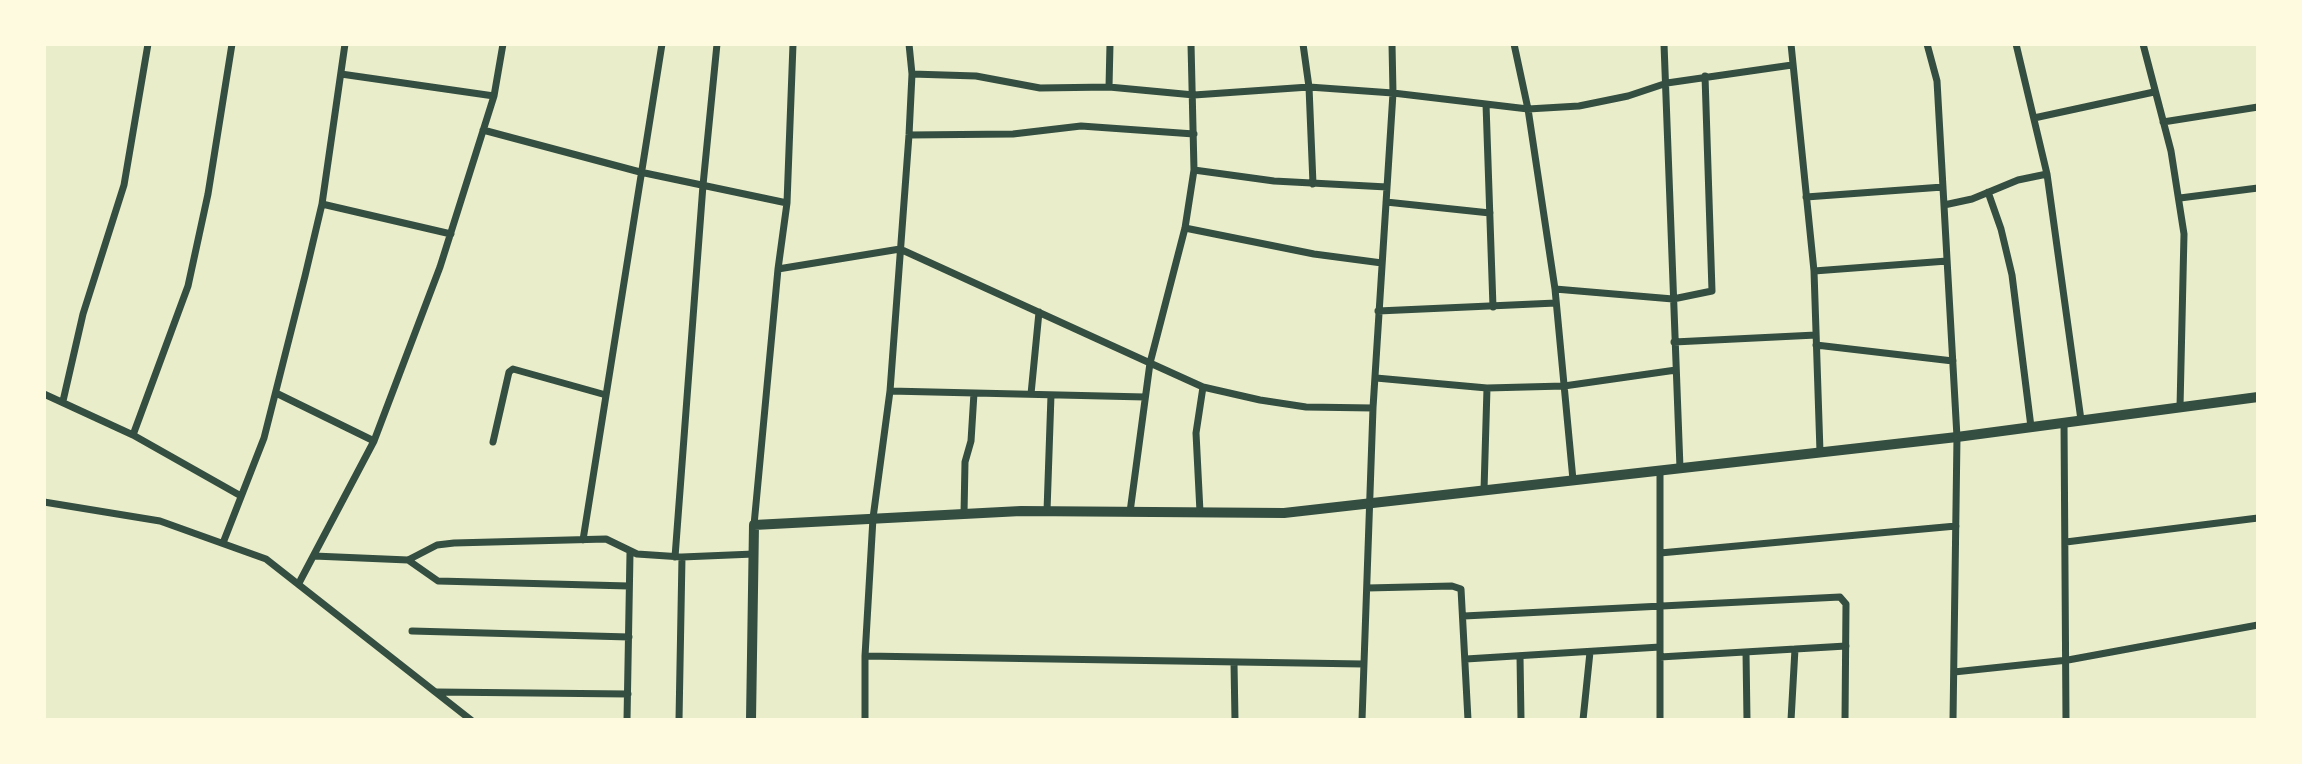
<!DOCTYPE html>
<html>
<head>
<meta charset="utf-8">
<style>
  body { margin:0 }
  #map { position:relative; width:2302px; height:764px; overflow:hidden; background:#e9edc9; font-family:"PT Sans",sans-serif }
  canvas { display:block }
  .frame { position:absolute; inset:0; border:46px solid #fefae0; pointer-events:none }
</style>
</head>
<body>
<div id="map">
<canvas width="2302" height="764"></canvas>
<div class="frame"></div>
</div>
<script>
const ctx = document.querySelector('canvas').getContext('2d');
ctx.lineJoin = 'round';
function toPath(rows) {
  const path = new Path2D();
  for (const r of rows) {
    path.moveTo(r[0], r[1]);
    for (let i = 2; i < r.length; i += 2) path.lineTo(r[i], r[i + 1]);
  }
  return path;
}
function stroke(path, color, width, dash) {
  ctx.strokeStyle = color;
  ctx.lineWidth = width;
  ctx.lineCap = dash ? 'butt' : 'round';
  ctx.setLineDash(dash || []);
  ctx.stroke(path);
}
const minor = toPath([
  [1191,44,1194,170,1185,228,1150,363,1203,387,1260,400,1306,407,1373,408],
  [1303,44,1309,87,1313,184],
  [1514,44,1528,109,1579,106,1628,96,1667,83,1792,65],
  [1664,44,1680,468],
  [1791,44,1814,271,1820,452],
  [1927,44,1937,81,1957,437,1953,720],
  [2016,44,2047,174,2081,420],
  [2143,44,2171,151,2184,234,2180,407],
  [341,74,494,96],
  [912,74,976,76,1040,88,1109,87,1194,95,1309,87,1393,93,1528,109,1555,289,1573,480],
  [1109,87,1110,44],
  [1486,104,1493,307],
  [2034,118,2154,92],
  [2163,122,2258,107],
  [483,130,640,172,787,203,778,269,900,249,1150,363,1130,512],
  [909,135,1013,134,1081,126,1194,134],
  [1194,170,1274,181,1387,187],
  [1988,192,2001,229,2012,275,2031,427],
  [1806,197,1943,187],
  [2180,198,2258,188],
  [1386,202,1490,213],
  [787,203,793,44],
  [322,204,451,234],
  [1944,205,1972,199,2018,180,2047,174],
  [1185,228,1314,254,1382,263],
  [1814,271,1947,261],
  [1555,289,1673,299,1712,291,1705,76],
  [1378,311,1556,303],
  [1674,342,1816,335],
  [1816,345,1953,361],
  [1376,378,1487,388,1564,386,1676,370],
  [890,391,1145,397],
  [276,393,374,441],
  [44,394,133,435,241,496],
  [1031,394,1039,312],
  [63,401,83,314,124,185,148,44],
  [2064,422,2066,720],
  [133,435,188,286,208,194,232,44],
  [493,442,509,372,513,369,606,395],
  [1660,470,1660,720],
  [1484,490,1487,388],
  [44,502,160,521,266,559,471,720],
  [1047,511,1051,395],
  [1200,512,1196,433,1203,387],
  [964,514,965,462,971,441,974,393],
  [754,525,778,269],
  [583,540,662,44],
  [2066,542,2258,518],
  [223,543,264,438,305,276,322,204,345,44],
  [1660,553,1956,526],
  [314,556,408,560,437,545,454,543,606,539,637,554,682,557,754,554],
  [675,557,703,185,717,44],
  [408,560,438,581,629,586],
  [299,583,374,441,440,267,494,96,503,44],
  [1367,588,1452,586,1461,589,1468,720],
  [1464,616,1840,597,1846,604,1845,720],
  [412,631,629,637],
  [1746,652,1747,720],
  [865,656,1363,664],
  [1520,656,1521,720],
  [1660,657,1846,646],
  [1466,659,1660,647],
  [1234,663,1235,720],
  [1954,672,2068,660,2258,625],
  [437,692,628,694],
  [627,720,630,553],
  [679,720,682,557],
  [865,720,865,656,873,518,890,391,909,135,912,74,909,44],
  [1362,720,1373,408,1393,93,1392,44],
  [1583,720,1590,652],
  [1791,720,1795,649]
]);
const tertiary = toPath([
  [751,720,754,525,1021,511,1284,513,1957,437,2258,397]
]);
stroke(minor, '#344e41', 7);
stroke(tertiary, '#344e41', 10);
</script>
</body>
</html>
